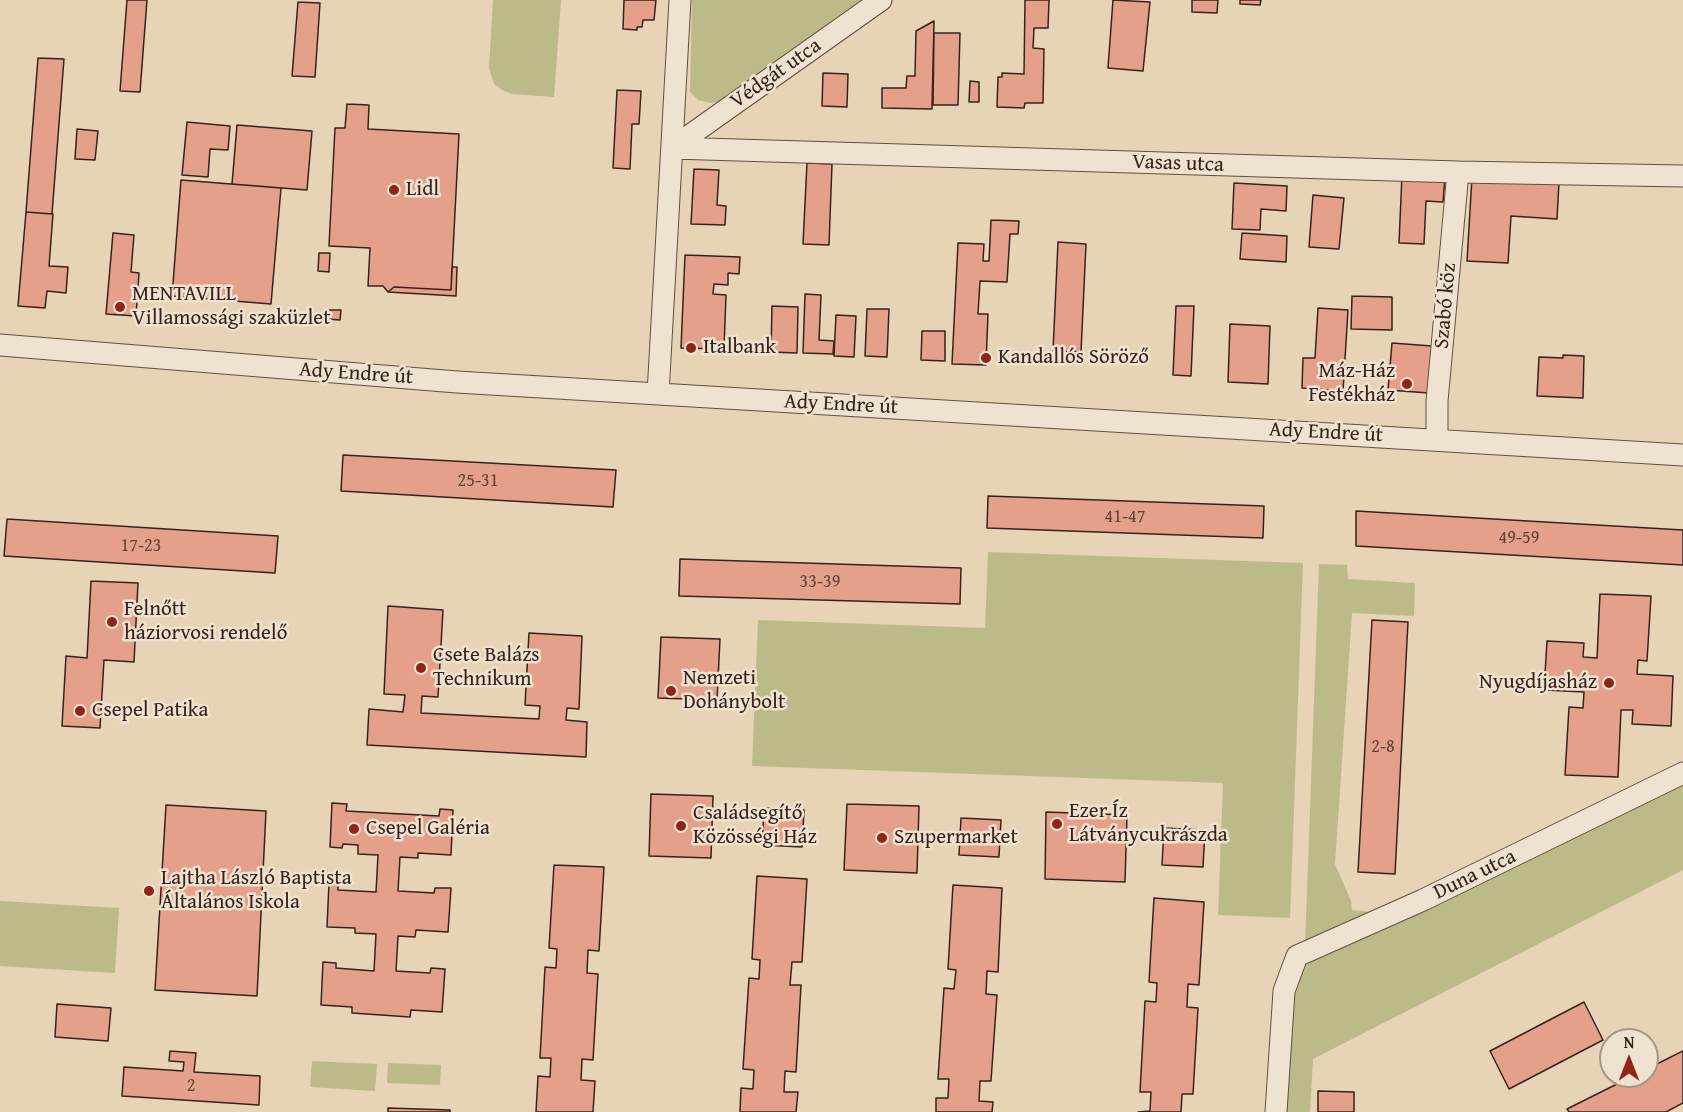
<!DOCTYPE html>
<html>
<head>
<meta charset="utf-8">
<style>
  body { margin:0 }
  #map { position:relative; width:1683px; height:1112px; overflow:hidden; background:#e7d3b6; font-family:"Gentium Book Plus",serif }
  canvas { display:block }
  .north { position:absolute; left:1599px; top:1028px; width:60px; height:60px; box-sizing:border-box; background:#efe2d0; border:2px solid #a59688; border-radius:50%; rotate:0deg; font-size:16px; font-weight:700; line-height:24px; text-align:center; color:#37231b }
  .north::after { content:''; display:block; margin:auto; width:21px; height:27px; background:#8f2418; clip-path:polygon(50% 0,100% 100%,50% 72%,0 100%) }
</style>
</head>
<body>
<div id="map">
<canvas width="1683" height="1112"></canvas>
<div class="north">N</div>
</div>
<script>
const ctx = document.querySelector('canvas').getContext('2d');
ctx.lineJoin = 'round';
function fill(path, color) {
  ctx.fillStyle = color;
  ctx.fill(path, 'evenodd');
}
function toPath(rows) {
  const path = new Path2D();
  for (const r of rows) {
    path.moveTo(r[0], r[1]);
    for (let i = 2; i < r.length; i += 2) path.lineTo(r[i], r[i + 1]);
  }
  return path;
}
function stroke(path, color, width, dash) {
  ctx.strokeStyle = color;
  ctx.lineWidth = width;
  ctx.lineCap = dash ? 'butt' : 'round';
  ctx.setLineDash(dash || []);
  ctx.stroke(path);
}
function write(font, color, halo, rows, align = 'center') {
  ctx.font = font + ' "Gentium Book Plus",serif';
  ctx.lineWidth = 5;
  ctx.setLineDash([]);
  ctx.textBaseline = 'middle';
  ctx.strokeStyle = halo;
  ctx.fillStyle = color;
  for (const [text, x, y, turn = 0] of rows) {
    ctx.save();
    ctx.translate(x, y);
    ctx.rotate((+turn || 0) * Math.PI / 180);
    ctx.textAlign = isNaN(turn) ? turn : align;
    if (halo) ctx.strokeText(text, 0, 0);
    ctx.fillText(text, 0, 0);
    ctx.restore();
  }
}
const green = toPath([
  [493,0,561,0,554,97,512,94,502,90,494,84,489,68],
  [692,0,868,0,723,101,711,103,698,100,690,92],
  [988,552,1303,563,1290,918,1218,915,1223,783,752,766,758,620,985,628],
  [1319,564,1347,565,1348,579,1415,583,1414,616,1352,613,1335,864,1351,901,1352,910,1374,912,1305,946],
  [1683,781,1683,870,1313,1059,1310,1112,1283,1112,1291,988,1305,964],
  [0,901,119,908,115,973,0,966],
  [312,1061,377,1064,375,1091,310,1087],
  [388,1063,441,1065,440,1085,387,1083]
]);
const building = toPath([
  [127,0,147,0,140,92,120,91,127,0],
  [624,0,656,0,654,20,643,20,642,27,637,27,637,30,623,29,624,0],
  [1025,0,1049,0,1048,28,1034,28,1033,48,1044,49,1043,103,1025,103,1024,108,997,107,998,77,1002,77,1002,73,1024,74,1025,0],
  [1113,0,1150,2,1143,71,1108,68,1113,0],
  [1192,0,1218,0,1217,13,1192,12,1192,0],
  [1240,0,1261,0,1260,5,1240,4,1240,0],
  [298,2,320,3,315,77,292,76,298,2],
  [934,21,932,109,882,108,882,88,906,88,907,76,915,76,916,31,934,21],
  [934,33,960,33,958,105,933,105,934,33],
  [38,58,64,59,52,214,26,212,38,58],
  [823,73,848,74,847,107,822,106,823,73],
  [970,81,979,82,979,102,969,102,970,81],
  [617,90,641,91,639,124,632,124,630,169,613,168,617,90],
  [347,104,369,105,368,129,459,134,451,290,394,287,388,292,383,286,368,286,370,248,329,246,335,128,345,128,347,104],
  [187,122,230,126,228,150,210,149,208,177,182,175,187,122],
  [237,125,312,131,307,190,232,184,237,125],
  [77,129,98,131,95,160,75,159,77,129],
  [807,163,832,164,829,245,803,244,807,163],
  [694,169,719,170,717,205,726,206,725,225,691,224,694,169],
  [1402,175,1445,177,1443,202,1426,201,1424,244,1399,243,1402,175],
  [1472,177,1559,182,1557,219,1511,216,1508,263,1467,261,1472,177],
  [181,180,281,188,271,304,172,296,181,180],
  [1234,183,1287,186,1286,211,1261,209,1260,230,1232,229,1234,183],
  [1313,195,1344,198,1339,249,1309,247,1313,195],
  [26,212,53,214,49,266,68,267,66,293,47,291,45,308,18,306,26,212],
  [991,220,1019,221,1018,234,1010,234,1007,282,980,281,978,314,988,314,986,365,952,364,958,243,984,244,983,261,989,261,991,220],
  [113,233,134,235,131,272,139,273,136,316,106,314,113,233],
  [1242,233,1287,236,1286,262,1240,259,1242,233],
  [1058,242,1086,244,1081,352,1053,351,1058,242],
  [319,253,330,253,329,272,318,271,319,253],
  [685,255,740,257,739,274,728,273,728,285,714,284,713,294,726,295,724,349,681,348,685,255],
  [452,267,457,267,456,296,388,292,394,287,451,290,452,267],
  [805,294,821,295,819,340,834,341,833,354,803,353,805,294],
  [1352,296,1392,297,1392,330,1351,329,1352,296],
  [772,306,798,307,797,353,771,352,772,306],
  [1176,306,1194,306,1191,376,1173,375,1176,306],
  [1318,308,1348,310,1343,391,1302,388,1303,358,1315,358,1318,308],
  [867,309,889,309,887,357,865,356,867,309],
  [325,310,341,310,340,320,325,319,325,310],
  [836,315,856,316,854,357,834,356,836,315],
  [1230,324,1270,326,1268,384,1228,382,1230,324],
  [922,331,945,331,945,361,921,360,922,331],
  [1392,343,1432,346,1429,393,1388,390,1392,343],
  [1563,355,1584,356,1583,398,1537,396,1539,357,1563,358,1563,355],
  [343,455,616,470,613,507,341,491,343,455],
  [988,496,1264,506,1263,538,987,528,988,496],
  [1356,511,1683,530,1683,565,1356,546,1356,511],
  [7,519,278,536,275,573,4,556,7,519],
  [680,559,961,568,960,604,679,596,680,559],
  [91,581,138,583,134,662,104,660,100,728,62,726,66,656,87,658,91,581],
  [1600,594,1651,596,1647,661,1638,660,1637,674,1673,676,1671,726,1632,724,1633,710,1621,710,1618,777,1565,775,1569,707,1583,708,1584,692,1544,690,1547,641,1584,643,1583,657,1597,658,1600,594],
  [388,606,443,610,438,697,422,696,421,713,539,719,540,706,525,705,529,633,582,636,579,709,567,708,566,720,587,722,586,757,367,745,369,709,403,712,405,695,384,694,388,606],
  [1372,620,1408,622,1395,874,1358,872,1372,620],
  [661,637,720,639,717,700,658,698,661,637],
  [651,794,713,796,711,858,649,856,651,794],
  [332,803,347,804,346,811,439,816,440,809,453,810,451,855,418,853,418,858,400,857,398,891,434,893,435,888,451,888,448,932,416,930,415,937,398,936,396,971,430,973,431,968,445,969,442,1012,411,1010,410,1017,352,1013,352,1007,321,1005,323,962,336,963,336,968,374,971,376,934,355,933,355,928,327,927,329,883,338,884,338,890,376,892,378,855,358,854,358,845,343,844,342,848,330,847,332,803],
  [847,804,919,806,917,873,844,870,847,804],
  [166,805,266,811,257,996,155,990,166,805],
  [764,808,804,810,802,847,762,845,764,808],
  [1046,812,1127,815,1125,882,1045,879,1046,812],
  [961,818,1001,820,999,857,959,855,961,818],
  [1164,828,1205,830,1203,867,1162,865,1164,828],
  [554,865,604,867,599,951,588,950,587,973,598,974,593,1060,582,1059,581,1080,595,1081,593,1112,536,1112,538,1076,550,1077,551,1058,540,1058,545,967,556,968,557,949,549,948,554,865],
  [757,876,807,879,802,962,792,962,790,985,801,985,796,1072,785,1071,784,1092,798,1092,796,1112,740,1112,741,1088,753,1089,754,1070,743,1069,749,978,759,979,760,960,752,959,757,876],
  [953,885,1002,888,998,972,987,971,986,994,997,995,991,1081,980,1081,979,1101,993,1102,992,1112,936,1112,936,1098,948,1098,949,1079,938,1079,944,988,954,989,956,970,948,969,953,885],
  [1154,898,1204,902,1199,985,1188,984,1187,1007,1198,1008,1193,1094,1182,1094,1181,1112,1138,1112,1150,1111,1151,1092,1140,1092,1145,1001,1156,1002,1157,983,1149,982,1154,898],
  [1584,1002,1603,1040,1509,1089,1490,1051,1584,1002],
  [57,1004,111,1008,108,1041,55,1037,57,1004],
  [170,1051,196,1053,194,1072,260,1076,259,1105,122,1096,124,1067,183,1071,184,1062,169,1061,170,1051],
  [1683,1051,1683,1103,1666,1112,1569,1112,1567,1109,1633,1076,1647,1076,1647,1069,1683,1051],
  [1318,1091,1354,1092,1354,1112,1318,1112,1318,1091],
  [388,1108,450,1110,450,1112,388,1112,388,1108]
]);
const minor = toPath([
  [672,148,1458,172,1683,176],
  [672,148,881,0],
  [0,345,457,382,1683,455],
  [658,394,680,0],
  [1437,440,1437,401,1458,172],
  [1276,1112,1284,991,1297,956,1423,900,1683,773]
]);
const markers = [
  [394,190,6,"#8f2418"],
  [120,307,6,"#8f2418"],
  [691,348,6,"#8f2418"],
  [986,358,6,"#8f2418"],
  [1407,384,6,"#8f2418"],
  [112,622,6,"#8f2418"],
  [421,668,6,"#8f2418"],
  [1609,683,6,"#8f2418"],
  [671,691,6,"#8f2418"],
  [80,711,6,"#8f2418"],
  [1057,824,6,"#8f2418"],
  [681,826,6,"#8f2418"],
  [354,829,6,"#8f2418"],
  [882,838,6,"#8f2418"],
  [149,891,6,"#8f2418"]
];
const numberNames = [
  ["25-31",478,481],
  ["41-47",1125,517],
  ["49-59",1519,538],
  ["17-23",141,546],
  ["33-39",820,582],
  ["2-8",1383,747],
  ["2",191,1086]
];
const streetNames = [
  ["Védgát utca",776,74,-35],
  ["Vasas utca",1178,164,2],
  ["Szabó köz",1446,306,-85],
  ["Ady Endre út",356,374,4],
  ["Ady Endre út",841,405,3],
  ["Ady Endre út",1326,433,3],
  ["Duna utca",1475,875,-26]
];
const poiNames = [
  ["Lidl",406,190],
  ["MENTAVILL",132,295],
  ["Villamossági szaküzlet",132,319],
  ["Italbank",703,348],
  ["Kandallós Söröző",998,358],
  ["Máz-Ház",1395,372,"right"],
  ["Festékház",1395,396,"right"],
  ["Felnőtt",124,610],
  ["háziorvosi rendelő",124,634],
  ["Csete Balázs",433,656],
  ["Technikum",433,680],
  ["Nemzeti",683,679],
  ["Dohánybolt",683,703],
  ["Nyugdíjasház",1597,683,"right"],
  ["Csepel Patika",92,711],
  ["Ezer Íz",1069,812],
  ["Látványcukrászda",1069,836],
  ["Családsegítő",693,814],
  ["Közösségi Ház",693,838],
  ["Csepel Galéria",366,829],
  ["Szupermarket",894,838],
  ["Lajtha László Baptista",161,879],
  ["Általános Iskola",161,903]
];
fill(green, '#bdba89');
fill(building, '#e5a08c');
stroke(building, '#37231b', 1.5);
stroke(minor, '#634f42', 23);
stroke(minor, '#efe2d0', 21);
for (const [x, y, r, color] of markers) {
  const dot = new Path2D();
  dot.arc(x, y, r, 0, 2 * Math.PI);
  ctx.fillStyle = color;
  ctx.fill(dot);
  stroke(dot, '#efe2d0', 2);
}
write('18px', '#624237', null, numberNames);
write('21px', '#37231b', '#efe2d0', streetNames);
write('21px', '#37231b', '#efe2d0', poiNames, 'left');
</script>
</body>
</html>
